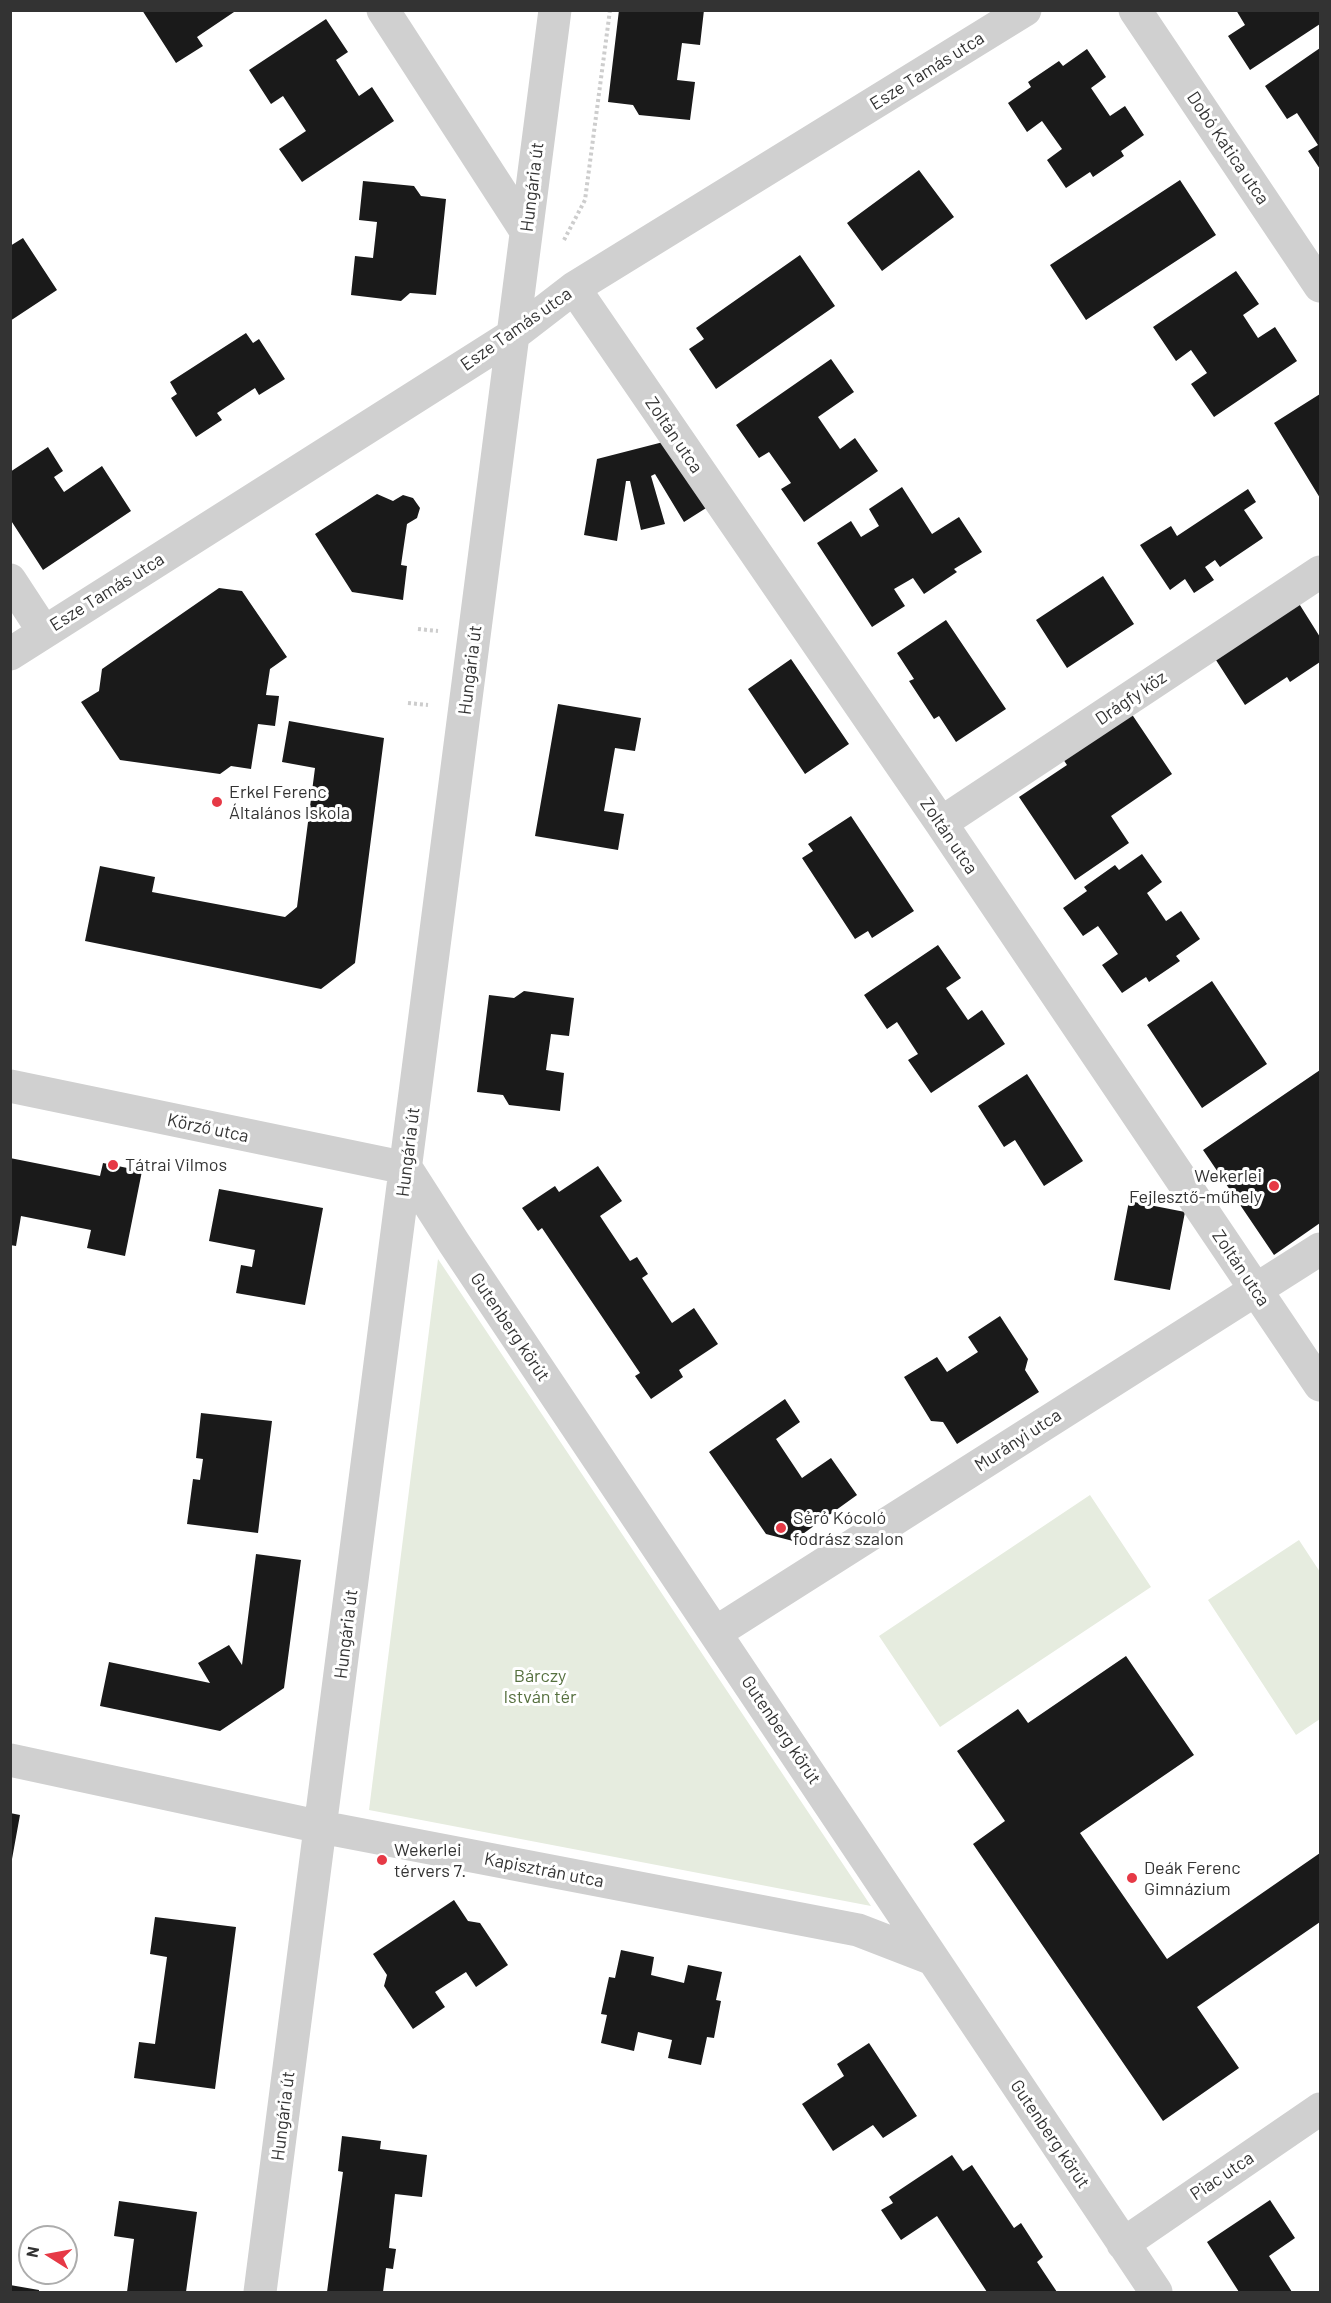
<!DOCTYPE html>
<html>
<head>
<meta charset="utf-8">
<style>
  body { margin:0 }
  #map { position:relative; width:1331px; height:2303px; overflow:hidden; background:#fff; font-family:Barlow,sans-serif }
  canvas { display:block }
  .frame { position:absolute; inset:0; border:12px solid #333; pointer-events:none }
  .north { position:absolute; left:18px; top:2225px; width:60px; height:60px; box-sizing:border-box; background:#fff; border:2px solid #adadad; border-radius:50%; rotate:281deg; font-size:16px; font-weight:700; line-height:24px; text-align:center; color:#333 }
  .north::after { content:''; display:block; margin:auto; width:21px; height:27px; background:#e63946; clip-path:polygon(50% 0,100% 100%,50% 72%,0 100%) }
</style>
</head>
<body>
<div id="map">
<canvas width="1331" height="2303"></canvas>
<div class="frame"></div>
<div class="north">N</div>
</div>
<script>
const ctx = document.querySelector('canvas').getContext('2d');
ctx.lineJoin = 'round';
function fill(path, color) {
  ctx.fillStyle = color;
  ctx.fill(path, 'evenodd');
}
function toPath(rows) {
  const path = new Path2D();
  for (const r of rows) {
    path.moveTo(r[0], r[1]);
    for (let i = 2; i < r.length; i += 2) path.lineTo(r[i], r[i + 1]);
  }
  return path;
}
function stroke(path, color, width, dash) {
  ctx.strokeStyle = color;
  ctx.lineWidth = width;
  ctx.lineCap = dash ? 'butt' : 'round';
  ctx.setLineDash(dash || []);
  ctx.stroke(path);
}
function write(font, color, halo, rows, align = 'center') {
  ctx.font = font + ' Barlow,sans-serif';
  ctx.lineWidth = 6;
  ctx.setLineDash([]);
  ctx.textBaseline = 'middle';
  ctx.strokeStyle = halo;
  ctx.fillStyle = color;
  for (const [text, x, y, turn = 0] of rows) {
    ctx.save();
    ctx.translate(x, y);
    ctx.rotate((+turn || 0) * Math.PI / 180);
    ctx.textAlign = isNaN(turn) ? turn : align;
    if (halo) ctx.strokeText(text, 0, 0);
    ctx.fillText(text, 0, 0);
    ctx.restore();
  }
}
const green = toPath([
  [438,1259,709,1664,871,1906,369,1810],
  [1090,1495,1151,1587,940,1727,879,1636],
  [1299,1540,1320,1572,1320,1719,1296,1735,1208,1600]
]);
const building = toPath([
  [142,10,237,10,197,37,203,46,176,63],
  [619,10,704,10,700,45,682,43,677,80,695,82,690,120,639,115,633,105,608,102],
  [1236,10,1320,10,1320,24,1250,70,1228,36,1245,25],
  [326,19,348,52,336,60,359,96,372,87,394,121,302,182,279,149,306,131,283,96,271,104,249,70],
  [1320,48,1320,169,1308,151,1318,145,1297,113,1287,119,1265,86],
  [1087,49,1106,77,1091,88,1110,116,1125,106,1144,135,1121,151,1124,156,1093,177,1090,172,1066,188,1047,160,1062,149,1042,121,1027,132,1008,103,1031,87,1028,82,1059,61,1063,66],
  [919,170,954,217,882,271,847,223],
  [1180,180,1216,235,1086,320,1050,265],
  [363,181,414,186,421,196,446,199,436,295,410,293,401,301,351,295,355,256,373,258,377,222,359,220],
  [23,238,57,290,10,321,10,246],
  [800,255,835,306,716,389,689,349,704,339,696,328],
  [1236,271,1259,304,1243,315,1258,338,1275,327,1297,361,1214,417,1191,384,1207,373,1191,350,1176,361,1153,327],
  [246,333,253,343,259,339,285,379,259,395,255,388,217,413,222,420,196,437,171,398,177,394,170,382],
  [831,359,854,392,818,417,840,449,855,438,878,471,804,522,781,489,791,483,769,452,759,458,736,425],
  [1320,394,1320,498,1274,423],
  [671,440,714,503,684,522,655,474,651,476,665,524,641,530,630,481,626,481,617,541,584,535,597,459],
  [48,447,63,471,54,477,64,492,102,466,131,511,43,570,10,519,10,472],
  [902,487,932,534,959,517,982,552,954,569,957,572,924,594,913,578,894,589,905,606,872,627,817,543,851,521,861,537,879,526,869,509],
  [1248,489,1256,502,1244,510,1263,538,1220,567,1215,560,1205,567,1214,580,1194,593,1185,579,1170,590,1140,545,1171,526,1177,536],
  [377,494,393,501,403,495,413,498,420,508,417,518,407,524,401,565,407,566,403,600,352,592,315,534],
  [1103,576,1134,624,1067,668,1036,620],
  [219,588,242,591,287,657,270,669,266,695,279,696,275,726,258,724,251,769,231,766,220,774,120,760,81,702,99,691,102,669],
  [1298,602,1320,637,1320,662,1290,682,1287,677,1245,705,1214,657],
  [946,620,1006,709,956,742,939,716,934,719,909,681,914,679,897,653],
  [791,659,849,744,805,774,748,689],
  [558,704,641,718,635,751,615,748,604,811,624,814,618,850,535,836],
  [1127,707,1172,774,1111,816,1129,843,1075,880,1019,797,1067,765,1059,753],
  [289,721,384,738,355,963,321,989,85,941,100,866,155,877,152,892,285,917,297,907,315,768,282,762],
  [851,816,914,911,872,938,868,931,855,939,802,858,813,851,808,844],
  [1142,854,1162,882,1147,893,1166,921,1181,911,1200,939,1176,956,1180,961,1149,982,1146,977,1122,993,1102,965,1118,954,1098,926,1083,936,1063,908,1087,891,1084,887,1115,865,1119,870],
  [938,945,961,978,946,988,968,1020,982,1010,1005,1044,931,1093,908,1060,918,1054,897,1022,887,1029,864,995],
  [1212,981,1267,1064,1202,1108,1147,1025],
  [524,991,574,998,569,1036,551,1034,546,1070,564,1073,560,1111,509,1105,503,1095,477,1092,489,995,514,998],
  [1320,1070,1320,1223,1274,1255,1203,1150],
  [1027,1074,1083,1161,1044,1186,1015,1140,1004,1147,978,1106],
  [10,1158,100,1176,103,1163,142,1171,125,1256,87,1248,91,1230,21,1216,16,1246,10,1245],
  [598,1166,622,1201,600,1216,630,1261,637,1257,648,1274,642,1278,672,1323,694,1308,718,1344,679,1370,683,1377,651,1399,635,1376,640,1373,542,1228,538,1231,522,1208,555,1186,559,1192],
  [219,1189,323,1208,305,1305,236,1293,241,1265,252,1267,255,1250,209,1241],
  [1129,1201,1185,1212,1170,1290,1114,1280],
  [1000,1316,1028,1359,1025,1370,1039,1392,957,1444,943,1422,931,1421,904,1377,937,1357,947,1372,978,1352,968,1337],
  [785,1399,800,1422,776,1439,802,1478,831,1458,857,1495,793,1541,766,1534,709,1452],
  [201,1413,272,1421,258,1533,187,1524,193,1479,200,1480,203,1459,196,1458],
  [256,1554,301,1560,284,1688,220,1731,100,1706,109,1662,210,1683,198,1663,229,1645,242,1665],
  [1126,1656,1194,1755,1080,1833,1167,1959,1320,1853,1320,1922,1197,2007,1239,2068,1163,2121,973,1844,1005,1821,957,1751,1018,1709,1028,1723],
  [10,1813,20,1815,12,1859,10,1859],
  [454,1900,468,1921,480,1923,508,1965,476,1987,466,1972,435,1992,445,2007,413,2029,384,1986,387,1975,373,1954],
  [155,1917,236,1927,215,2089,134,2078,139,2042,155,2044,167,1957,150,1954],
  [621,1950,654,1957,651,1975,684,1983,688,1965,722,1972,716,2000,721,2001,714,2038,707,2037,701,2065,668,2058,672,2040,638,2032,634,2051,601,2043,607,2015,601,2014,609,1977,615,1978],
  [869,2043,917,2116,883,2138,873,2125,833,2151,802,2104,844,2076,837,2064],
  [342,2136,381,2141,380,2149,427,2155,422,2197,395,2194,389,2248,396,2249,393,2269,386,2268,383,2292,327,2292,343,2172,338,2171],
  [952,2155,963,2171,972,2165,1014,2228,1021,2223,1043,2257,1037,2262,1057,2292,987,2292,937,2216,901,2240,881,2210,893,2203,889,2197],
  [1270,2200,1295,2238,1269,2256,1292,2292,1239,2292,1207,2242],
  [119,2201,197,2212,186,2292,127,2292,134,2239,114,2236],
  [10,2285,39,2290,39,2292,10,2292]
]);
const path = toPath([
  [564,240,585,200,610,10],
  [418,629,438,631],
  [408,703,428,705]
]);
const minor = toPath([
  [383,10,526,231],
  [1135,10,1320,286],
  [574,288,941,823,1320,1385],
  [10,580,44,632],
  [10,654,513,335,574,288,1025,10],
  [941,823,1320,572],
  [10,1086,406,1168,454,1243,1156,2292],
  [715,1633,1320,1249],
  [10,1760,321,1827,858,1930,933,1959],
  [1123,2244,1320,2109],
  [260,2292,555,10]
]);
const markers = [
  [217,802,6,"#e63946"],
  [113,1165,6,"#e63946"],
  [1274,1186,6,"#e63946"],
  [781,1528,6,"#e63946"],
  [382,1860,6,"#e63946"],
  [1132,1878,6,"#e63946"]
];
const streetNames = [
  ["Esze Tamás utca",927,71,-32],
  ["Dobó Katica utca",1228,148,56],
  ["Hungária út",532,187,-83],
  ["Esze Tamás utca",516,329,-35],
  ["Zoltán utca",674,435,56],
  ["Esze Tamás utca",107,592,-32],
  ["Hungária út",470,670,-83],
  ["Drágfy köz",1131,698,-34],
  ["Zoltán utca",949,836,56],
  ["Körző utca",208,1128,12],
  ["Hungária út",408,1152,-83],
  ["Zoltán utca",1241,1268,56],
  ["Gutenberg körút",510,1327,56],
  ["Murányi utca",1018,1440,-33],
  ["Hungária út",346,1634,-83],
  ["Gutenberg körút",781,1730,56],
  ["Kapisztrán utca",544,1870,11],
  ["Hungária út",283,2116,-83],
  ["Gutenberg körút",1050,2134,56],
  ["Piac utca",1222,2176,-34]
];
const poiNames = [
  ["Erkel Ferenc",229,792],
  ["Általános Iskola",229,813],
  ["Tátrai Vilmos",125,1165],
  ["Wekerlei",1262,1176,"right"],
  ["Fejlesztő-műhely",1262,1197,"right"],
  ["Séró Kócoló",793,1518],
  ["fodrász szalon",793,1539],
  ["Wekerlei",394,1850],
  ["térvers 7.",394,1871],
  ["Deák Ferenc",1144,1868],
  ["Gimnázium",1144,1889]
];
const parkNames = [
  ["Bárczy",540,1676],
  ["István tér",540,1697]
];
fill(green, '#e6ecdf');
fill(building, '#1a1a1a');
stroke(path, '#cdcdcd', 4, [3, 3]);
stroke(minor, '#d0d0d0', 33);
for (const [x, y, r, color] of markers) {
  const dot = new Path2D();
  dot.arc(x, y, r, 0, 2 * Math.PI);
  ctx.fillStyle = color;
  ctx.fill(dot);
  stroke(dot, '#fff', 2);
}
write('18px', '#333', '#fff', streetNames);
write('18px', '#333', '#fff', poiNames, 'left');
write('18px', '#56703f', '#fff', parkNames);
</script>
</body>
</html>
